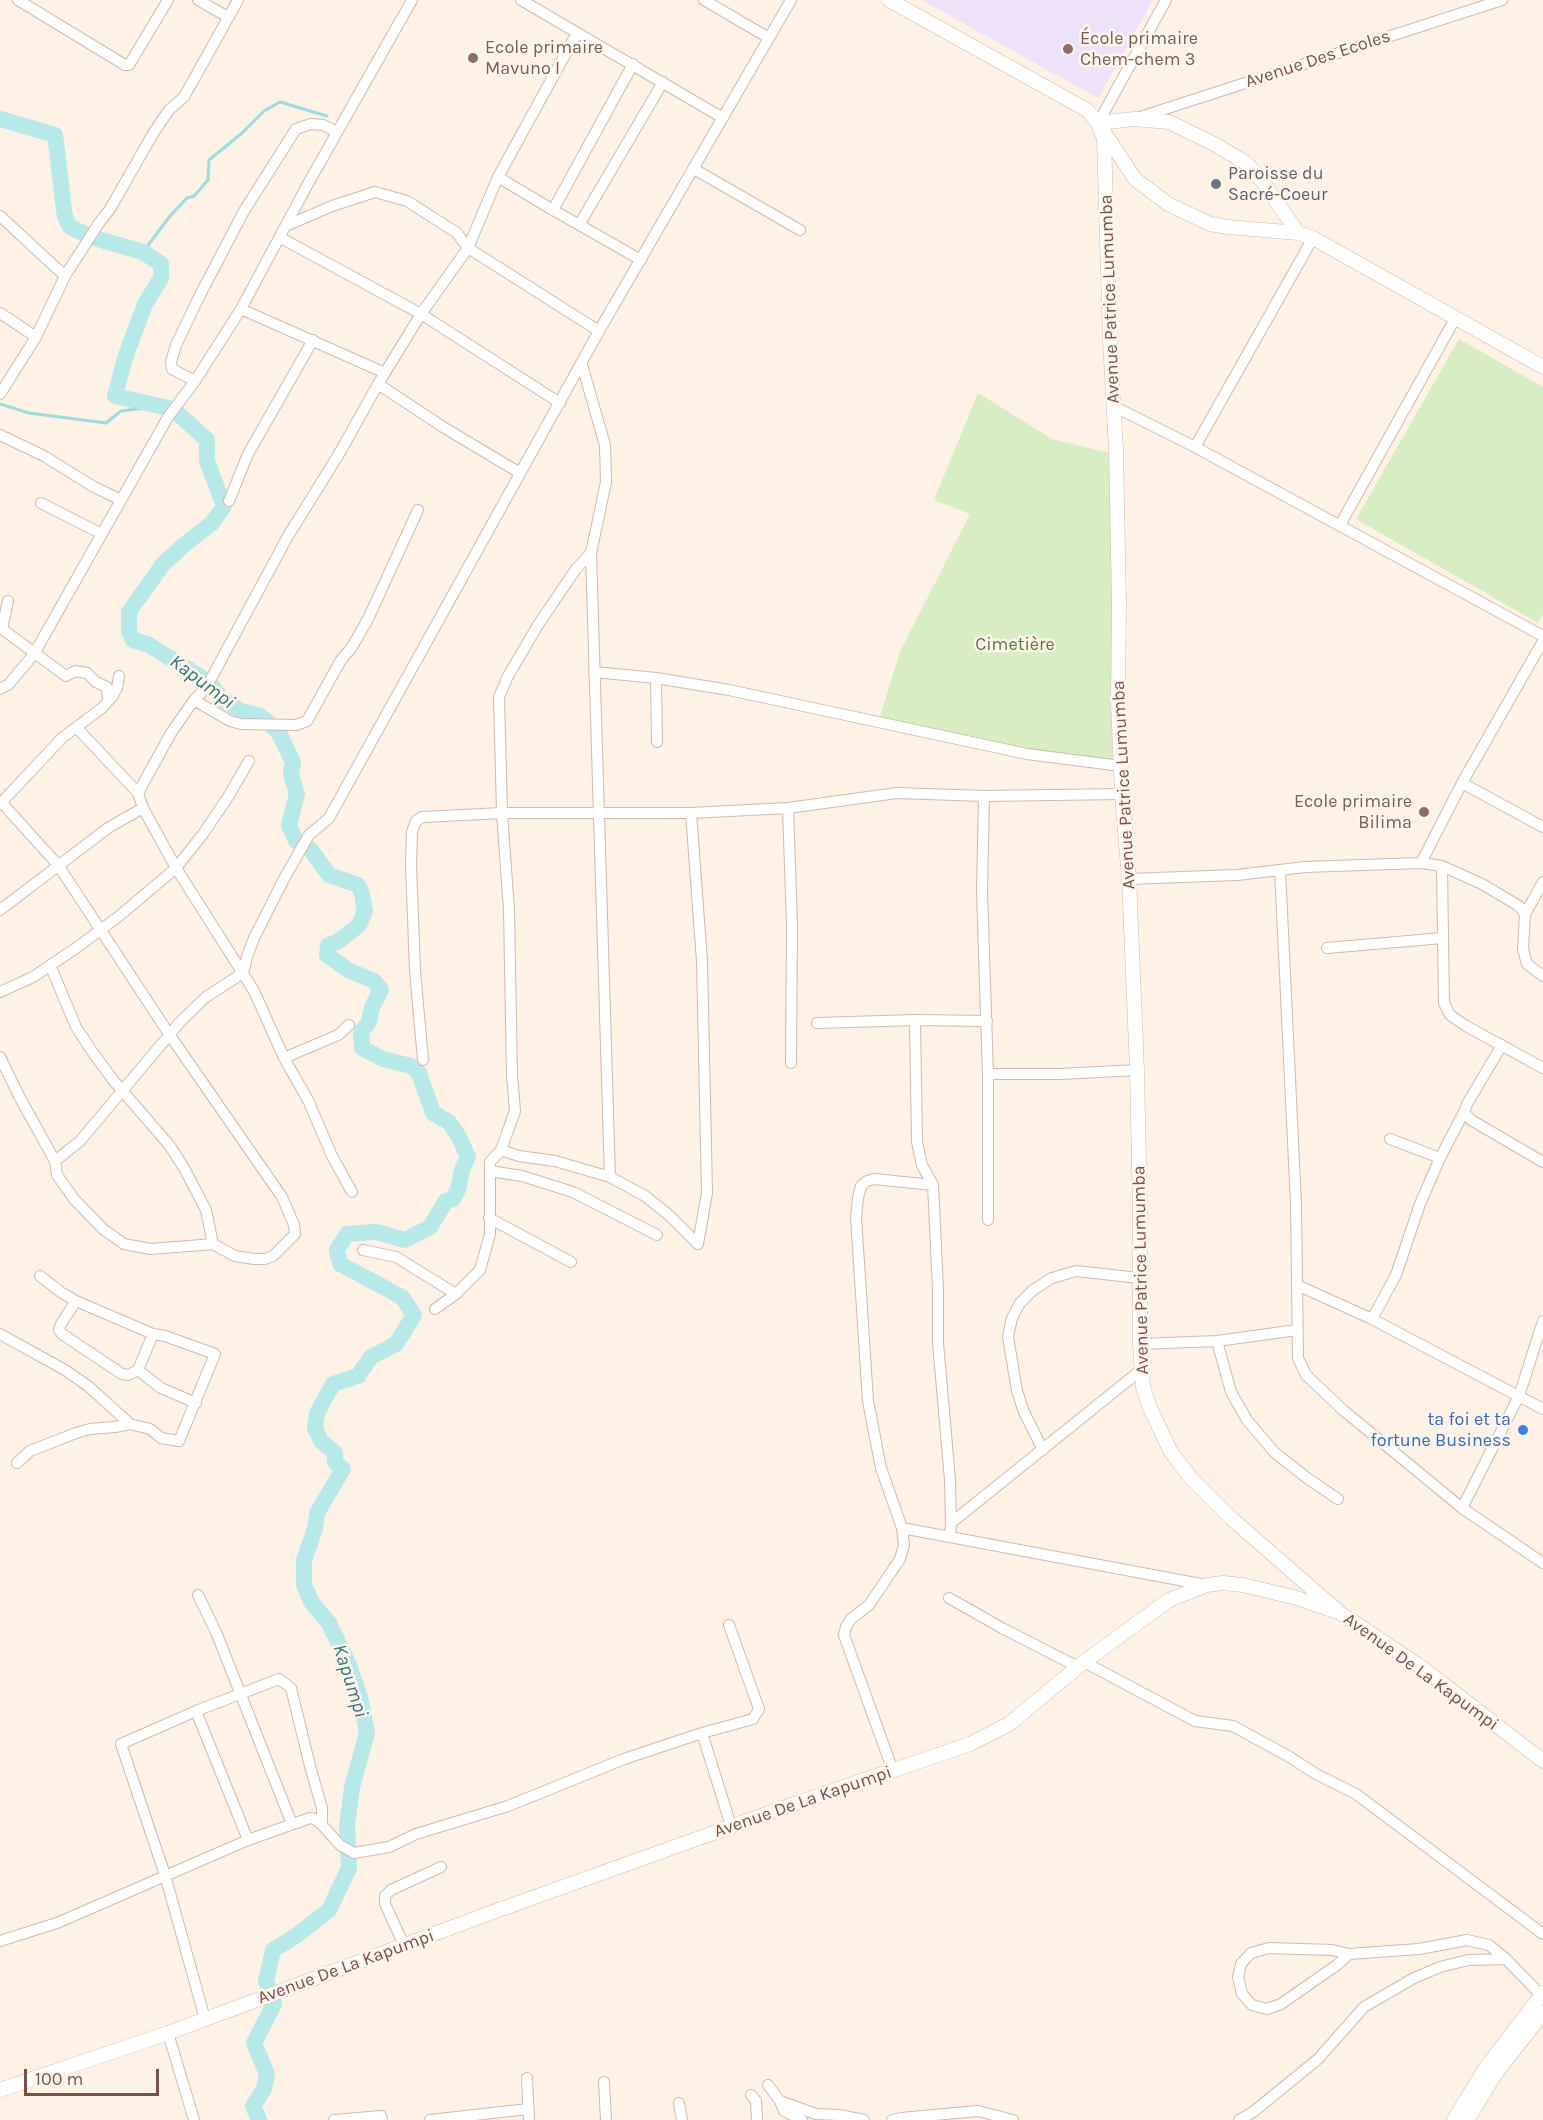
<!DOCTYPE html>
<html>
<head>
<meta charset="utf-8">
<style>
  body { margin:0 }
  #map { position:relative; width:1543px; height:2120px; overflow:hidden; background:#fef1e5; font-family:Karla,sans-serif }
  canvas { display:block }
  .scale { position:absolute; left:24px; top:2069px; width:135px; height:27px; box-sizing:border-box; border:3px solid #795247; border-top:0; padding-left:8px; font-size:18px; line-height:21px; white-space:nowrap; color:#795247; -webkit-text-stroke:4px #fff5ed; paint-order:stroke }
</style>
</head>
<body>
<div id="map">
<canvas width="1543" height="2120"></canvas>
<div class="scale">100 m</div>
</div>
<script>
const ctx = document.querySelector('canvas').getContext('2d');
ctx.lineJoin = 'round';
function fill(path, color) {
  ctx.fillStyle = color;
  ctx.fill(path, 'evenodd');
}
function toPath(rows) {
  const path = new Path2D();
  for (const r of rows) {
    path.moveTo(r[0], r[1]);
    for (let i = 2; i < r.length; i += 2) path.lineTo(r[i], r[i + 1]);
  }
  return path;
}
function stroke(path, color, width, dash) {
  ctx.strokeStyle = color;
  ctx.lineWidth = width;
  ctx.lineCap = dash ? 'butt' : 'round';
  ctx.setLineDash(dash || []);
  ctx.stroke(path);
}
function write(font, color, halo, rows, align = 'center') {
  ctx.font = font + ' Karla,sans-serif';
  ctx.lineWidth = 5;
  ctx.setLineDash([]);
  ctx.textBaseline = 'middle';
  ctx.strokeStyle = halo;
  ctx.fillStyle = color;
  for (const [text, x, y, turn = 0] of rows) {
    ctx.save();
    ctx.translate(x, y);
    ctx.rotate((+turn || 0) * Math.PI / 180);
    ctx.textAlign = isNaN(turn) ? turn : align;
    if (halo) ctx.strokeText(text, 0, 0);
    ctx.fillText(text, 0, 0);
    ctx.restore();
  }
}
const education = toPath([
  [922,0,1153,0,1098,98]
]);
const green = toPath([
  [1459,339,1543,387,1543,614,1538,623,1356,519],
  [978,393,1052,439,1117,455,1112,764,879,720,900,652,970,514,934,500]
]);
const stream = toPath([
  [143,252,170,216,187,198,194,196,208,180,209,160,242,133,264,111,280,102,327,116],
  [0,404,29,413,106,423,121,411,162,406]
]);
const river = toPath([
  [0,119,55,135,65,217,70,227,91,237,143,252,161,264,161,278,145,304,125,358,115,396,173,409,207,440,207,461,224,506,212,523,185,544,163,564,129,612,129,631,133,640,149,645,209,682,222,699,241,711,261,716,279,733,293,762,291,774,297,794,289,825,296,841,311,850,329,875,358,885,362,894,365,911,359,925,340,940,328,946,327,955,348,970,374,981,381,990,372,1007,369,1022,361,1032,362,1048,383,1059,411,1066,419,1073,433,1113,449,1122,459,1137,468,1157,462,1170,458,1190,453,1199,446,1201,430,1227,405,1240,376,1232,347,1234,337,1250,340,1264,402,1297,414,1315,396,1344,371,1357,358,1376,333,1384,317,1413,315,1428,321,1441,335,1453,335,1462,343,1469,317,1513,315,1529,304,1560,304,1585,312,1603,329,1623,349,1665,360,1697,367,1733,352,1787,347,1825,349,1868,329,1910,296,1936,273,1950,266,1981,274,2004,254,2043,267,2074,264,2089,253,2106,259,2120]
]);
const street = toPath([
  [18,0,125,65,129,65,168,0],
  [198,0,228,17],
  [521,0,723,118],
  [704,0,769,38],
  [1137,118,1502,0],
  [1098,123,1166,0],
  [694,169,800,230],
  [498,177,553,210,641,260],
  [553,210,633,64],
  [0,216,65,276],
  [288,225,332,206,375,192,407,201,457,233,468,248,599,331],
  [579,225,663,82],
  [281,238,421,314,560,403],
  [241,309,385,373],
  [0,313,36,337],
  [582,365,605,445,606,482,591,553,610,1177],
  [195,381,172,369,171,362,176,345,200,295,244,211,296,129,311,124,323,125,337,132],
  [378,384,443,427,520,473],
  [0,394,36,337,65,276,99,223,110,209,154,132,169,110,184,97,238,0],
  [1113,406,1195,447,1543,636],
  [0,435,44,456,94,487,121,500],
  [1195,447,1313,238],
  [229,501,248,454,313,340],
  [41,503,102,534],
  [1340,525,1456,317],
  [8,601,2,629,66,676,75,671,87,673,96,682,107,687,108,701],
  [594,672,656,678,729,690,1027,754,1121,766],
  [656,678,657,742],
  [0,689,9,684,34,654,168,417,195,381,241,309,309,182,412,0],
  [194,700,230,721,241,724,296,725,307,721,341,660,352,647,368,619,418,510],
  [77,728,138,793,143,808,176,868,254,991,284,1058,308,1100,332,1156,352,1192],
  [1462,783,1543,827],
  [138,793,171,733,194,700,206,688,288,536,339,454,378,384,421,314,468,248,498,177,577,33],
  [984,796,982,892,988,1074,988,1220],
  [0,804,62,738,102,708,112,697,117,688,119,676],
  [788,808,792,925,791,1063],
  [691,813,702,961,707,1193,698,1244],
  [1421,863,1462,783,1543,641],
  [1442,866,1444,1003,1450,1015,1466,1026,1543,1068],
  [1280,870,1296,1204,1298,1358,1306,1375,1343,1410,1462,1508,1543,1563],
  [1129,879,1237,875,1305,867,1421,863,1442,866,1482,884,1519,906,1525,914,1523,949,1527,964,1543,976],
  [0,910,108,828,143,808],
  [1525,914,1543,882],
  [1327,948,1443,938],
  [50,965,76,1027,91,1050,113,1080,170,1146,184,1168,206,1210,213,1244],
  [0,992,33,977,76,948,118,917,176,868,203,834,228,797,249,761],
  [915,1020,917,1142,922,1165,933,1185,938,1289,938,1343,950,1480,951,1523,950,1537],
  [817,1023,915,1020,987,1021],
  [1502,1045,1467,1104,1464,1112,1471,1120,1543,1162],
  [0,1057,20,1098,55,1161,57,1175,74,1199,103,1229,124,1244,151,1249,213,1244,235,1256,254,1259,265,1259,273,1256,295,1234,294,1225,282,1197,169,1034,58,865,2,803],
  [284,1058,338,1035,349,1025],
  [423,1060,415,971,411,864,412,832,416,821,422,817,502,813,691,813,788,808,897,793,984,796,1122,794],
  [988,1074,1061,1074,1137,1070],
  [1390,1139,1440,1158],
  [501,1150,519,1156,555,1161,610,1177,645,1196,670,1216,698,1244],
  [55,1161,80,1141,181,1021,206,997,243,973,247,957,254,938,285,877,309,835,329,818,344,791,599,331,791,0],
  [490,1171,522,1176,573,1192,657,1235],
  [933,1185,874,1179,867,1181,861,1186,858,1198,856,1217,868,1401,881,1468,902,1528,1206,1585],
  [489,1218,571,1262],
  [363,1250,396,1257,456,1294],
  [1297,1285,1372,1319,1543,1409],
  [76,1301,61,1324,59,1330,62,1334,122,1374,128,1375,138,1370],
  [435,1309,456,1294,480,1270,490,1234,490,1162,501,1150,515,1111,512,1075,509,910,502,813,499,697,508,676,538,625,576,569,591,553],
  [1372,1319,1396,1275,1420,1204,1440,1158,1464,1112],
  [0,1334,65,1370,88,1386,130,1424,150,1429,161,1438,179,1441,215,1354,165,1336,153,1334,76,1301,62,1293,40,1276],
  [153,1334,138,1370,161,1388,196,1403],
  [1217,1341,1231,1392,1247,1420,1274,1452,1307,1478,1338,1499],
  [1140,1344,1217,1341,1297,1330],
  [1043,1450,1024,1412,1017,1391,1008,1337,1012,1318,1020,1303,1033,1290,1052,1278,1076,1271,1139,1278],
  [17,1463,30,1451,76,1433,90,1429,115,1427,130,1424],
  [1462,1508,1519,1396,1543,1321],
  [951,1523,1141,1370],
  [198,1595,216,1632,292,1824],
  [949,1598,1002,1628,1078,1667],
  [1084,1662,1195,1721,1233,1726,1288,1756,1316,1774,1356,1794,1543,1934],
  [196,1711,248,1840],
  [702,1733,731,1826],
  [893,1771,844,1635,846,1627,851,1619,869,1605,900,1559,904,1545,902,1528],
  [0,1941,57,1923,248,1840,310,1818,315,1819,322,1825,340,1845,354,1853,389,1847,416,1834,508,1806,624,1759,702,1733,753,1719,759,1709,729,1625],
  [404,1945,385,1904,385,1896,391,1890,441,1867],
  [1349,1954,1337,1965,1281,2004,1267,2009,1252,2005,1242,1994,1238,1977,1241,1964,1251,1953,1269,1948,1332,1950,1349,1954,1419,1949,1467,1940,1489,1945,1506,1959,1543,1997],
  [205,2019,165,1875,121,1744,196,1711,279,1679,291,1688,310,1766,322,1808,322,1825],
  [168,2033,194,2120],
  [527,2078,529,2120],
  [604,2082,606,2120],
  [768,2085,780,2101,816,2114,839,2115,864,2120],
  [751,2095,756,2101,757,2120],
  [780,2101,784,2111,802,2120],
  [679,2103,682,2120],
  [334,2120,381,2116,382,2120],
  [430,2120,528,2109],
  [892,2120,901,2118,978,2111,1013,2120],
  [1239,2120,1253,2112,1318,2059,1364,2007,1414,1978,1440,1967,1468,1960,1506,1959]
]);
const secondary = toPath([
  [889,0,1087,110,1098,123,1104,139,1110,340,1116,450,1119,604,1118,703,1122,794,1129,879,1137,1070,1140,1212,1140,1344,1143,1387,1150,1408,1171,1452,1190,1477,1232,1519,1340,1613],
  [1298,233,1260,178,1246,163,1216,145,1169,122,1134,119,1098,123,1135,179,1168,204,1210,224,1228,227,1298,233,1313,238,1543,367],
  [0,2090,168,2033,493,1912,794,1804,970,1744,1009,1724,1084,1662,1169,1600,1207,1585,1223,1583,1243,1585,1297,1598,1340,1613,1421,1667,1543,1761],
  [1454,2120,1485,2069,1543,1993],
  [1467,2120,1496,2073,1543,2013]
]);
const markers = [
  [1068,49,6,"#8d6e63"],
  [473,58,6,"#8d6e63"],
  [1216,184,6,"#6b7280"],
  [1424,812,6,"#8d6e63"],
  [1523,1430,6,"#3f7fe0"]
];
const educationNames = [
  ["École primaire",1080,39],
  ["Chem-chem 3",1080,60],
  ["Ecole primaire",485,48],
  ["Mavuno I",485,69],
  ["Ecole primaire",1412,802,"right"],
  ["Bilima",1412,823,"right"]
];
const streetNames = [
  ["Avenue Des Ecoles",1318,59,-18],
  ["Avenue Patrice Lumumba",1110,299,-92],
  ["Avenue Patrice Lumumba",1124,785,-93],
  ["Avenue Patrice Lumumba",1141,1270,-91],
  ["Avenue De La Kapumpi",1421,1672,36],
  ["Avenue De La Kapumpi",803,1802,-19],
  ["Avenue De La Kapumpi",346,1967,-20]
];
const worshipNames = [
  ["Paroisse du",1228,174],
  ["Sacré-Coeur",1228,195]
];
const parkNames = [
  ["Cimetière",1015,645]
];
const shopNames = [
  ["ta foi et ta",1511,1420],
  ["fortune Business",1511,1441]
];
const waterNames = [
  ["Kapumpi",202,682,37],
  ["Kapumpi",350,1681,72]
];
fill(education, '#eee1fa');
fill(green, '#d9edc2');
stroke(stream, '#9ddbdc', 3);
stroke(river, '#b7e9e9', 16);
stroke(street, '#d3b9ac', 12);
stroke(secondary, '#d6b7a9', 15);
stroke(street, '#fff', 10);
stroke(secondary, '#fff', 14);
for (const [x, y, r, color] of markers) {
  const dot = new Path2D();
  dot.arc(x, y, r, 0, 2 * Math.PI);
  ctx.fillStyle = color;
  ctx.fill(dot);
  stroke(dot, '#fff5ed', 2);
}
write('18px', '#785e54', '#fff5ed', educationNames, 'left');
write('18px', '#795247', '#fff5ed', streetNames);
write('18px', '#5b616d', '#fff5ed', worshipNames, 'left');
write('18px', '#577a3c', '#fff5ed', parkNames);
write('18px', '#366cbe', '#fff5ed', shopNames, 'right');
write('italic 20px', '#377678', '#fff5ed', waterNames);
</script>
</body>
</html>
